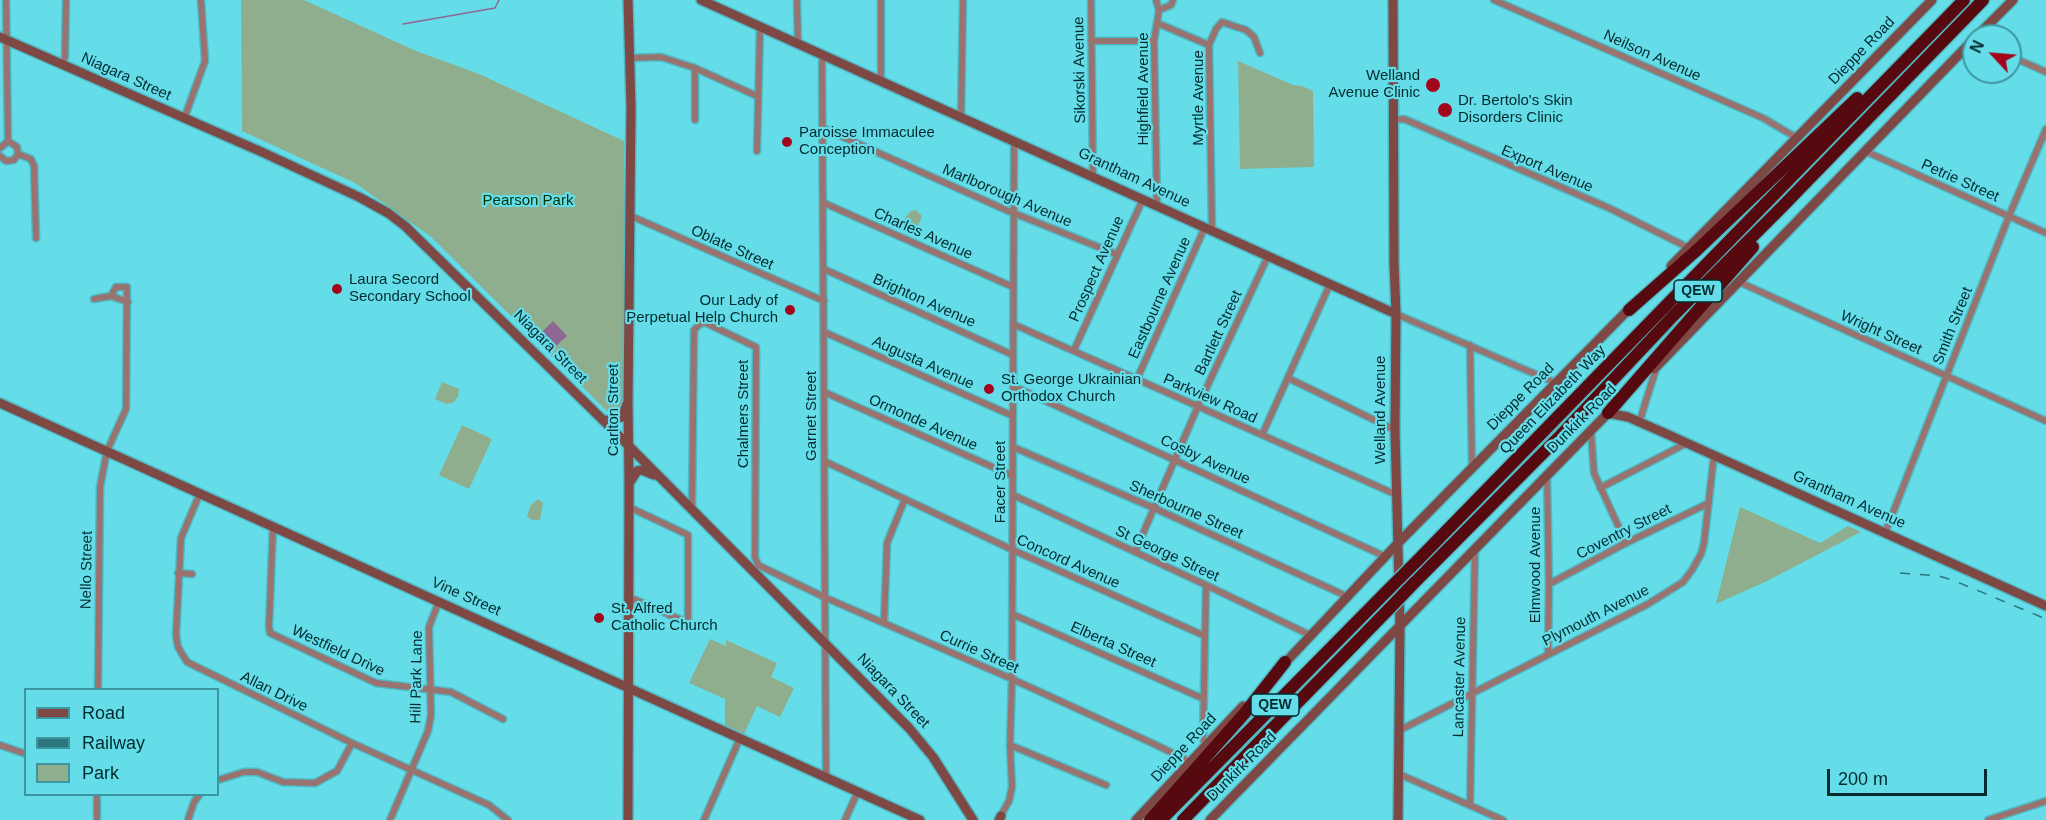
<!DOCTYPE html>
<html>
<head>
<meta charset="utf-8">
<style>
  body { margin:0 }
  #map { position:relative; width:2046px; height:820px; overflow:hidden; background:#65dde9; font-family:Arial,sans-serif }
  canvas { display:block }
  .legend { position:absolute; left:24px; top:688px; width:195px; height:108px; box-sizing:border-box; background:#65dde9; border:2px solid #3d969f; margin:0; padding:8px 10px; list-style:none; font-size:18px; color:#022b2f }
  .legend li { display:flex; align-items:center; gap:12px; height:30px }
  .legend b { width:30px; border:2px solid #3d969f }
  .north { position:absolute; left:1962px; top:24px; width:60px; height:60px; box-sizing:border-box; background:#65dde9; border:2px solid #3d969f; border-radius:50%; rotate:296deg; font-size:16px; font-weight:700; line-height:24px; text-align:center; color:#022b2f }
  .north::after { content:''; display:block; margin:auto; width:21px; height:27px; background:#a2051b; clip-path:polygon(50% 0,100% 100%,50% 72%,0 100%) }
  .scale { position:absolute; left:1827px; top:769px; width:160px; height:27px; box-sizing:border-box; border:3px solid #022b2f; border-top:0; padding-left:8px; font-size:18px; line-height:21px; white-space:nowrap; color:#022b2f; -webkit-text-stroke:4px #65dde9; paint-order:stroke }
</style>
</head>
<body>
<div id="map">
<canvas width="2046" height="820"></canvas>
<ul class="legend">
<li><b style="height:8px;background:#7e4945"></b>Road</li>
<li><b style="height:8px;background:#2c777f"></b>Railway</li>
<li><b style="height:16px;background:#8fae8e"></b>Park</li>
</ul>
<div class="north">N</div>
<div class="scale">200 m</div>
</div>
<script>
const ctx = document.querySelector('canvas').getContext('2d');
ctx.lineJoin = 'round';
function fill(path, color) {
  ctx.fillStyle = color;
  ctx.fill(path, 'evenodd');
}
function toPath(rows) {
  const path = new Path2D();
  for (const r of rows) {
    path.moveTo(r[0], r[1]);
    for (let i = 2; i < r.length; i += 2) path.lineTo(r[i], r[i + 1]);
  }
  return path;
}
function stroke(path, color, width, dash) {
  ctx.strokeStyle = color;
  ctx.lineWidth = width;
  ctx.lineCap = dash ? 'butt' : 'round';
  ctx.setLineDash(dash || []);
  ctx.stroke(path);
}
function write(font, color, halo, rows, align = 'center') {
  ctx.font = font + ' Arial,sans-serif';
  ctx.lineWidth = 4.5;
  ctx.setLineDash([]);
  ctx.textBaseline = 'middle';
  ctx.strokeStyle = halo;
  ctx.fillStyle = color;
  for (const [text, x, y, turn = 0] of rows) {
    ctx.save();
    ctx.translate(x, y);
    ctx.rotate((+turn || 0) * Math.PI / 180);
    ctx.textAlign = isNaN(turn) ? turn : align;
    if (halo) ctx.strokeText(text, 0, 0);
    ctx.fillText(text, 0, 0);
    ctx.restore();
  }
}
const green = toPath([
  [241,0,304,0,416,51,479,74,624,141,624,387,621,415,614,418,430,236,355,183,242,131],
  [1238,61,1293,85,1302,86,1313,91,1314,167,1240,169],
  [916,210,922,216,917,228,910,224,902,225,902,221,911,211],
  [442,382,459,389,458,397,453,403,446,404,435,399],
  [462,425,492,439,469,489,439,475],
  [538,499,543,503,540,520,532,520,527,517,530,506],
  [1740,507,1820,543,1848,526,1861,532,1767,581,1716,604],
  [710,639,726,646,726,640,777,663,771,677,794,688,780,717,757,706,744,734,725,725,725,699,689,683]
]);
const water = toPath([
  [553,321,567,336,556,346,542,332]
]);
const stream = toPath([
  [403,24,495,8,499,0]
]);
const street = toPath([
  [6,0,8,141],
  [797,0,798,44],
  [881,0,881,81],
  [1091,0,1093,176],
  [1156,0,1159,10,1154,41,1157,205],
  [1494,0,1763,118,1797,138],
  [1159,10,1171,5,1173,0],
  [1157,23,1209,45],
  [1091,41,1154,41],
  [824,56,822,62,826,777],
  [2010,56,2046,72],
  [631,58,661,57,695,68,757,96],
  [62,65,65,57,66,0],
  [695,68,695,120],
  [961,118,963,0],
  [184,119,205,61,201,0],
  [1393,120,1404,119,1416,124,1609,208,1689,248],
  [823,128,1006,210,1116,254],
  [0,148,8,141],
  [757,151,760,26],
  [1865,151,2046,233],
  [18,154,31,159,34,166,36,238],
  [0,156,6,161,14,160,18,154,17,147,8,141],
  [824,203,1013,287],
  [631,216,824,301],
  [1212,231,1209,45,1216,29,1222,22,1246,30,1254,37,1260,53],
  [824,269,1013,355],
  [1739,282,2046,421],
  [94,299,111,296,128,302],
  [1396,314,1556,383],
  [1013,324,1397,495],
  [824,332,1013,416],
  [1470,345,1472,468],
  [1074,350,1143,199],
  [1288,378,1395,430],
  [1137,379,1205,227],
  [1013,386,1382,555,1385,558],
  [824,392,1013,476],
  [1639,423,1657,366],
  [1591,431,1594,473,1626,543],
  [1262,435,1330,284],
  [1013,447,1154,508,1342,594,1346,598],
  [824,461,1013,550,1205,636],
  [1547,476,1549,584,1548,654],
  [1600,488,1687,443],
  [200,493,181,538,176,635,178,647,187,662,352,743,489,805,508,820],
  [1013,495,1206,585,1310,635],
  [692,509,694,330,701,323,706,323,756,347,755,557,758,565,824,597,1012,679,1152,743,1183,758,1189,763],
  [273,527,269,626,270,633,376,683,451,692,503,719],
  [1885,533,2009,216,2046,129],
  [1135,552,1198,406,1268,256],
  [178,573,192,574],
  [1549,584,1626,543,1709,503],
  [629,598,636,600,688,623,688,535,629,507],
  [1012,614,1204,699],
  [884,623,887,543,905,499],
  [98,690,100,487,107,451,126,409,127,287,116,287,111,296],
  [1400,730,1648,604,1683,582,1692,570,1701,554,1704,543,1714,455],
  [0,745,26,754],
  [1010,745,1106,785],
  [1206,745,1203,739,1206,585],
  [1399,774,1503,820],
  [218,780,244,772,257,772,283,782,315,783,337,771,352,743],
  [97,794,97,820],
  [1470,805,1475,549],
  [1000,817,1009,801,1012,787,1010,745,1012,679,1014,141],
  [188,820,194,802,200,794],
  [390,820,428,731,431,715,429,627,439,601],
  [704,820,740,738],
  [845,820,858,791],
  [1988,820,2046,801]
]);
const secondary = toPath([
  [701,0,1396,314],
  [1393,0,1394,262,1396,314,1395,430,1400,627,1398,820],
  [1977,36,2013,0],
  [0,37,264,153,359,197,388,213,405,226,606,423,909,728,933,757,973,820],
  [1671,266,1932,0],
  [1654,369,1974,39],
  [0,403,920,820],
  [1608,413,1628,417,1669,435,2046,606],
  [604,421,622,417,627,404],
  [630,482,637,471,642,470,654,475],
  [1282,666,1398,543,1632,306],
  [628,820,629,484,628,402,631,108,628,0],
  [999,820,1001,816],
  [1136,820,1243,706],
  [1210,820,1611,410]
]);
const highway = toPath([
  [1629,310,1697,250,1857,98],
  [1608,413,1753,247],
  [1417,561,1964,0],
  [1414,583,1558,438,1674,315,1781,208,1983,0],
  [1150,820,1244,714,1285,662],
  [1161,820,1389,589],
  [1183,820,1389,609]
]);
const rail = toPath([
  [1900,573,1939,576,1955,581,2046,619]
]);
const highwayBridge = toPath([
  [1389,589,1417,561],
  [1389,609,1414,583]
]);
const markers = [
  [1433,85,8,"#a2051b"],
  [1445,110,8,"#a2051b"],
  [787,142,6,"#a2051b"],
  [337,289,6,"#a2051b"],
  [790,310,6,"#a2051b"],
  [989,389,6,"#a2051b"],
  [599,618,6,"#a2051b"]
];
const shields = [
  [1698,291,48],
  [1275,705,48]
];
const shieldNames = [
  ["QEW",1698,291],
  ["QEW",1275,705]
];
const streetNames = [
  ["Dieppe Road",1862,51,-46],
  ["Neilson Avenue",1652,56,24],
  ["Sikorski Avenue",1080,70,-91],
  ["Niagara Street",126,77,24],
  ["Highfield Avenue",1144,89,-90],
  ["Myrtle Avenue",1199,98,-90],
  ["Export Avenue",1547,169,23],
  ["Grantham Avenue",1134,178,25],
  ["Petrie Street",1960,181,24],
  ["Marlborough Avenue",1007,196,23],
  ["Charles Avenue",923,234,24],
  ["Oblate Street",732,248,24],
  ["Prospect Avenue",1097,269,-66],
  ["Eastbourne Avenue",1160,298,-66],
  ["Brighton Avenue",924,301,24],
  ["Smith Street",1953,326,-68],
  ["Bartlett Street",1219,333,-65],
  ["Wright Street",1881,333,24],
  ["Niagara Street",550,347,45],
  ["Augusta Avenue",923,363,24],
  ["Dieppe Road",1521,397,-45],
  ["Parkview Road",1210,399,24],
  ["Queen Elizabeth Way",1553,400,-46],
  ["Carlton Street",614,410,-90],
  ["Welland Avenue",1381,410,-90],
  ["Chalmers Street",744,414,-90],
  ["Garnet Street",812,416,-90],
  ["Dunkirk Road",1582,419,-45],
  ["Ormonde Avenue",923,423,24],
  ["Cosby Avenue",1205,460,25],
  ["Facer Street",1001,482,-90],
  ["Grantham Avenue",1849,500,24],
  ["Sherbourne Street",1186,510,24],
  ["Coventry Street",1624,532,-27],
  ["St George Street",1167,554,25],
  ["Concord Avenue",1068,562,24],
  ["Elmwood Avenue",1536,565,-90],
  ["Nello Street",87,570,-89],
  ["Vine Street",466,597,24],
  ["Plymouth Avenue",1596,616,-27],
  ["Elberta Street",1113,645,24],
  ["Westfield Drive",338,651,25],
  ["Currie Street",979,652,24],
  ["Hill Park Lane",417,677,-89],
  ["Lancaster Avenue",1460,677,-89],
  ["Niagara Street",893,691,46],
  ["Allan Drive",274,692,26],
  ["Dieppe Road",1184,748,-47],
  ["Dunkirk Road",1242,767,-45]
];
const poiNames = [
  ["Welland",1420,76,"right"],
  ["Avenue Clinic",1420,93,"right"],
  ["Dr. Bertolo's Skin",1458,101],
  ["Disorders Clinic",1458,118],
  ["Paroisse Immaculee",799,133],
  ["Conception",799,150],
  ["Laura Secord",349,280],
  ["Secondary School",349,297],
  ["Our Lady of",778,301,"right"],
  ["Perpetual Help Church",778,318,"right"],
  ["St. George Ukrainian",1001,380],
  ["Orthodox Church",1001,397],
  ["St. Alfred",611,609],
  ["Catholic Church",611,626]
];
const parkNames = [
  ["Pearson Park",528,201]
];
fill(green, '#8fae8e');
fill(water, '#8f6792');
stroke(stream, '#8f6792', 1.5);
stroke(street, '#51b9c4', 9);
stroke(secondary, '#51b9c4', 12);
stroke(highway, '#51b9c4', 15);
stroke(street, '#99736f', 6);
stroke(secondary, '#7e4945', 9);
stroke(highway, '#56090e', 12);
stroke(rail, '#2c777f', 1.5, [10, 10]);
stroke(highwayBridge, '#51b9c4', 15, []);
stroke(highwayBridge, '#56090e', 12);
for (const [x, y, r, color] of markers) {
  const dot = new Path2D();
  dot.arc(x, y, r, 0, 2 * Math.PI);
  ctx.fillStyle = color;
  ctx.fill(dot);
  stroke(dot, '#65dde9', 2);
}
for (const [x, y, w] of shields) {
  const box = new Path2D();
  box.roundRect(x - w / 2, y - 11, w, 22, 4.5);
  ctx.fillStyle = '#65dde9';
  ctx.fill(box);
  stroke(box, '#022b2f', 1.5);
}
write('bold 14px', '#022b2f', null, shieldNames);
write('15px', '#022b2f', '#65dde9', streetNames);
write('15px', '#022b2f', '#65dde9', poiNames, 'left');
write('15px', '#023508', '#65dde9', parkNames);
</script>
</body>
</html>
